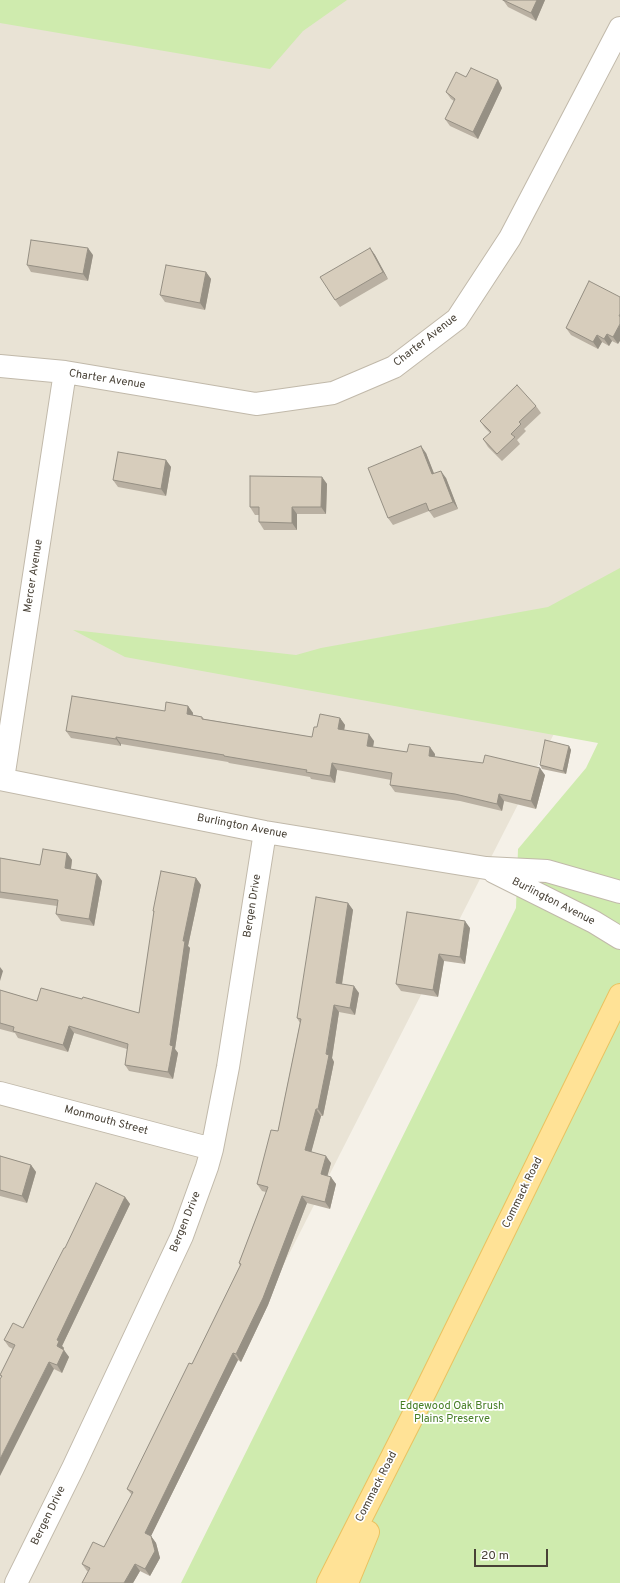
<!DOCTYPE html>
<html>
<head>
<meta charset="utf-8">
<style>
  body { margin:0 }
  #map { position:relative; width:620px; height:1583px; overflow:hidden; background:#f5f1e8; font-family:Overpass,sans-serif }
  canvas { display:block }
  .scale { position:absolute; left:474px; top:1549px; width:74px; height:18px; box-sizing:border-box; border:2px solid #484136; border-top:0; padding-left:5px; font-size:12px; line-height:14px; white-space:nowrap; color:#484136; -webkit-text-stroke:3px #fff; paint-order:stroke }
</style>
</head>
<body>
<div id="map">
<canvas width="620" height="1583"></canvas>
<div class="scale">20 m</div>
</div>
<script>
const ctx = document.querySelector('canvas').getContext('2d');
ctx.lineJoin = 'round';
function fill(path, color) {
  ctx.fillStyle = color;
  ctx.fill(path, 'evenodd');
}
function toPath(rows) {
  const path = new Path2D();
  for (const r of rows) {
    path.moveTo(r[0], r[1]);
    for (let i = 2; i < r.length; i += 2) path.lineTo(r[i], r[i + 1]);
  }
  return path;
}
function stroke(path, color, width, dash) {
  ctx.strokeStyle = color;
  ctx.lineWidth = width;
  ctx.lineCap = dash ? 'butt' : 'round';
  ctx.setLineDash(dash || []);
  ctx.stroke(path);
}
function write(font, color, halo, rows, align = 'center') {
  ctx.font = font + ' Overpass,sans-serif';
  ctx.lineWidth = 3.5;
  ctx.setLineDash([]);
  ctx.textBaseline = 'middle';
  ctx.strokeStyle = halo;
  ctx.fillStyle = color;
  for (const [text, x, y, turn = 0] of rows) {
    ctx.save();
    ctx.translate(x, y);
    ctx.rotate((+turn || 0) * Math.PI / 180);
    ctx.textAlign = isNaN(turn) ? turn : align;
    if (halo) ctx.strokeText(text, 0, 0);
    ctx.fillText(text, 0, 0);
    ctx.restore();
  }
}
const residential = toPath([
  [0,0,620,0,620,604,257,1317,127,1583,0,1583]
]);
const green = toPath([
  [0,0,347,0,303,31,270,69,0,23],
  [620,568,620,1583,181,1583,516,908,518,849,586,768,598,743,125,657,73,630,296,655,321,648,548,607]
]);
const minor = toPath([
  [0,366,65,372,256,404,333,393,394,367,457,319,510,238,620,28],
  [0,779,265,832,486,868,547,871,620,892],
  [3,779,65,372],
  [494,872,594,922,620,938],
  [0,1093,212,1149],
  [16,1583,73,1468,182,1236,207,1167,212,1149,228,1067,265,832]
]);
const major = toPath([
  [328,1583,426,1390,620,995],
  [347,1583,368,1532]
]);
const wall = toPath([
  [503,0,545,0,536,21,508,7],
  [466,77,498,80,502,88,478,139,450,126,445,119,454,101,451,99,446,92],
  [370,248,375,255,388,279,340,307,335,300],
  [93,255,88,281,31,272,27,265],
  [206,272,211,279,205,310,165,302,160,295],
  [589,281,618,344,612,341,609,346,602,342,598,349,571,335,566,328],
  [536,406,541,413,524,429,526,431,517,440,520,444,502,461,488,447,483,439,490,433,485,428,480,421],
  [426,453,434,474,446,478,458,509,434,518,429,511,393,525,388,518],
  [166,460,171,467,166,496,118,487,113,480],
  [322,477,327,484,326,514,297,514,297,530,264,530,259,522,259,515,255,515,250,507],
  [188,706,193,713,193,715,202,717,204,719,312,737,317,727,340,718,345,725,344,730,374,741,373,747,407,752,435,754,435,757,545,775,536,809,504,801,502,811,460,801,395,792,390,785,391,780,337,770,335,783,311,779,310,777,229,763,228,762,121,744,121,746,71,738,66,731],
  [569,746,571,750,566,774,542,769,540,765],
  [67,853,72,860,71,869,97,874,102,881,94,926,61,921,56,914,57,906,0,898,0,858,40,865],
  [196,878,201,885,188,946,190,948,175,1049,178,1053,173,1079,129,1071,125,1065,127,1049,74,1033,68,1052,18,1038,15,1033,0,1029,0,990,37,1001,82,999,139,1013,154,913,153,911],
  [348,903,353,910,342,984,359,993,355,1015,339,1012,332,1058,334,1062,323,1116,321,1116,311,1152,331,1163,327,1176,336,1184,330,1209,307,1203,268,1305,241,1362,238,1360,151,1536,156,1543,160,1558,150,1576,140,1571,133,1583,82,1583,88,1571,87,1571,82,1564,104,1547,132,1495,127,1489,192,1364,240,1266,239,1263,266,1192,262,1191,257,1184,278,1131,300,1023,297,1018],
  [470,928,465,964,444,961,438,997,401,991,396,984],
  [0,1156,31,1165,36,1172,27,1203,0,1196],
  [125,1197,130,1204,62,1346,64,1348,63,1350,69,1357,62,1373,54,1369,1,1377,0,1375,13,1349,9,1347,4,1340,23,1328,65,1248]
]);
const shadedWall = toPath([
  [537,0,545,0,536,21,531,13],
  [498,80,502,88,478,139,473,132],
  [88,248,93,255,88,281,83,274],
  [370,248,375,255,388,279,383,272],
  [206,272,211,279,205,310,200,303],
  [620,324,620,341,618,344,613,337],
  [607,334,612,341,609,346,604,339],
  [597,335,602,342,598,349,593,342],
  [421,446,426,453,437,481,432,474],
  [166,460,171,467,166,496,161,489],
  [441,471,446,478,458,509,453,502],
  [322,477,327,484,326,514,321,507],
  [292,507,297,514,297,530,292,523],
  [188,706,193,713,192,722,187,714],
  [340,718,345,725,343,736,338,729],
  [369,734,374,741,372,753,367,746],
  [116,737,121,744,121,746,116,739],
  [569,746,571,750,566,774,563,771],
  [430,747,435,754,434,763,429,756],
  [332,763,337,770,335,783,330,776],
  [540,768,545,775,536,809,531,801],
  [499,794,504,801,502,811,497,804],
  [67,853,72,860,70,875,65,868],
  [97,874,102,881,94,926,89,919],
  [196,878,201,885,188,946,190,948,175,1049,178,1053,173,1079,168,1072,170,1045,183,941],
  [348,903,353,910,341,990,336,983],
  [465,921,470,928,465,964,460,957],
  [439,954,444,961,438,997,433,990],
  [0,967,3,971,0,981],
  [354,986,359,993,355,1015,350,1008],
  [334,1005,339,1012,332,1058,334,1062,323,1116,318,1109],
  [69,1026,74,1033,68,1052,63,1045],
  [316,1109,321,1116,310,1157,305,1150],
  [326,1156,331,1163,326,1181,321,1174],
  [31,1165,36,1172,27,1203,22,1196],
  [331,1177,336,1184,330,1209,325,1202],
  [302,1196,307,1203,268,1305,241,1362,236,1354],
  [125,1197,130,1204,62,1346,64,1348,61,1353,57,1346,57,1340],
  [64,1350,69,1357,62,1373,57,1365],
  [233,1353,238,1360,151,1536,156,1543,160,1558,150,1576,145,1569,145,1533],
  [49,1362,54,1369,0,1476,0,1459],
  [135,1564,140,1571,133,1583,124,1583]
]);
const building = toPath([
  [503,0,537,0,531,13,503,0],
  [471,68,498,80,473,132,445,119,455,99,446,92,456,72,466,77,471,68],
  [31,240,88,248,83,274,27,265,31,240],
  [370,248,383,272,335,300,320,277,370,248],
  [166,265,206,272,200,303,160,295,166,265],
  [589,281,620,297,620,314,619,316,620,316,620,324,613,337,607,334,604,339,597,335,593,342,566,328,589,281],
  [517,385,536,406,519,422,521,424,511,434,515,437,497,454,483,439,491,432,480,421,517,385],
  [421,446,432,474,441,471,453,502,429,511,426,503,388,518,368,468,421,446],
  [118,452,166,460,161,489,113,480,118,452],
  [250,476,322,477,321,507,292,507,292,523,259,522,259,507,250,507,250,476],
  [72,696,165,711,166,702,188,706,187,714,202,717,202,719,312,737,314,727,317,727,320,714,340,718,338,729,369,734,367,746,407,752,409,744,430,747,429,756,483,763,485,755,540,768,531,801,499,794,497,804,455,794,390,785,392,773,332,763,330,776,306,772,307,770,224,756,224,755,116,737,116,739,66,731,72,696],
  [545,740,569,746,563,771,540,765,545,740],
  [43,849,67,853,65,868,97,874,89,919,56,914,58,900,0,892,0,858,40,865,43,849],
  [161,871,196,878,183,941,185,941,170,1045,173,1046,168,1072,125,1065,128,1044,69,1026,63,1045,13,1031,14,1027,0,1023,0,990,37,1001,41,988,82,999,83,997,139,1013,154,911,153,911,161,871],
  [316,897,348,903,336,983,354,986,350,1008,334,1005,326,1054,329,1055,318,1109,316,1109,305,1150,326,1156,321,1174,331,1177,325,1202,302,1196,263,1298,236,1354,233,1353,145,1533,151,1536,155,1551,145,1569,135,1564,124,1583,82,1583,90,1568,82,1564,93,1542,104,1547,133,1492,127,1489,189,1363,192,1364,241,1264,239,1263,268,1187,257,1184,271,1130,278,1131,301,1019,297,1018,316,897],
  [407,912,465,921,460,957,439,954,433,990,396,984,407,912],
  [0,1156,31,1165,22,1196,0,1190,0,1156],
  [96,1183,125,1197,57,1340,59,1341,57,1346,64,1350,57,1365,49,1362,0,1459,0,1379,2,1376,0,1375,15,1345,4,1340,13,1323,23,1328,64,1248,65,1248,96,1183]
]);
const streetNames = [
  ["Charter Avenue",426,341,-38],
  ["Charter Avenue",107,380,9],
  ["Mercer Avenue",34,576,-81],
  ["Burlington Avenue",242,827,11],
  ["Burlington Avenue",553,902,27],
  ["Bergen Drive",253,906,-81],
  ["Monmouth Street",106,1121,15],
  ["Commack Road",523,1193,-64],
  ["Bergen Drive",186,1222,-68],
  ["Commack Road",377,1487,-63],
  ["Bergen Drive",49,1516,-64]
];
const parkNames = [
  ["Edgewood Oak Brush",452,1407],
  ["Plains Preserve",452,1420]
];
fill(residential, '#e9e3d5');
fill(green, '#cfebae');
stroke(minor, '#c1b9aa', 24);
stroke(major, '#eac260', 24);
stroke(minor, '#fff', 22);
stroke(major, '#ffe296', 22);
fill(wall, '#b9b0a2');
fill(shadedWall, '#969084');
fill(building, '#d7cdbc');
stroke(building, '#969084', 1);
write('11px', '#484136', '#fff', streetNames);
write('11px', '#467e25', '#fff', parkNames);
</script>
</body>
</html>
